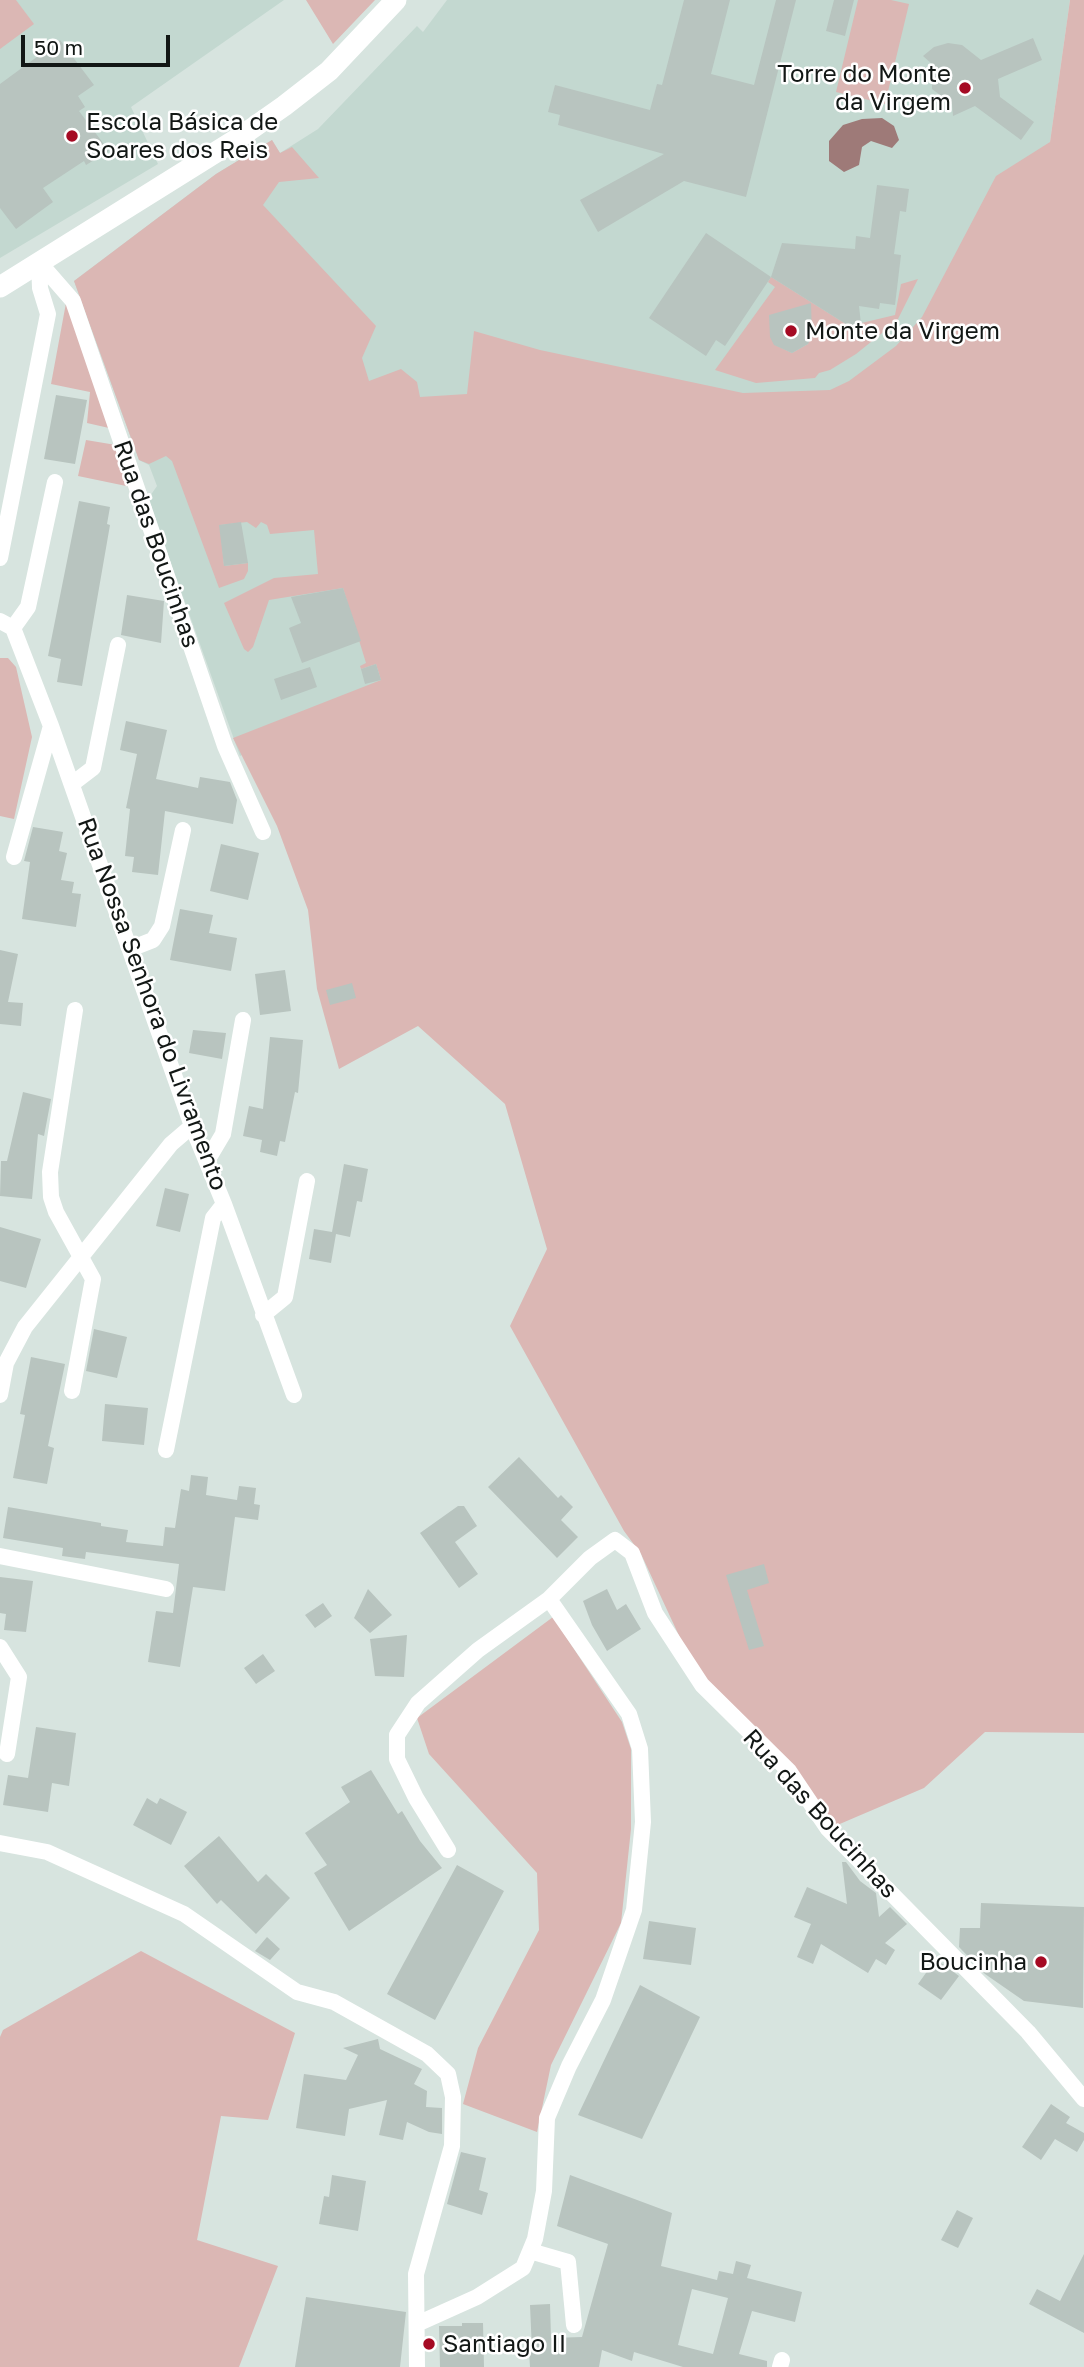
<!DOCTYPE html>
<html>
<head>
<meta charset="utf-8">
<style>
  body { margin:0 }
  #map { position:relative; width:1084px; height:2367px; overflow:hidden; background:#d7e4df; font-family:"Golos Text",sans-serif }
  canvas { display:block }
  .scale { position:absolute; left:21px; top:35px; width:149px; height:32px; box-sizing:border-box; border:4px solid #121715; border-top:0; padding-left:9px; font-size:21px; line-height:24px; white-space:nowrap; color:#121715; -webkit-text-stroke:5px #fff; paint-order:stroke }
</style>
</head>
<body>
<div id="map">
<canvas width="1084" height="2367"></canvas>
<div class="scale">50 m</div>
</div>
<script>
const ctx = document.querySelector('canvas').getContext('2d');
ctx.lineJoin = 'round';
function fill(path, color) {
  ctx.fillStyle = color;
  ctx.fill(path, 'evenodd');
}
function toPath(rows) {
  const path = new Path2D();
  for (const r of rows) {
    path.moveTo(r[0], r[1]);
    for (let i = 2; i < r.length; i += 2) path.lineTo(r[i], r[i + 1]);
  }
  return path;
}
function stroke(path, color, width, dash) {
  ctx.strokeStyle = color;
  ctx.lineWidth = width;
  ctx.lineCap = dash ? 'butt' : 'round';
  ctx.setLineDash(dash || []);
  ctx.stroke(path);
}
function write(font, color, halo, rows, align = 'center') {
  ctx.font = font + ' "Golos Text",sans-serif';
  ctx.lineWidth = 5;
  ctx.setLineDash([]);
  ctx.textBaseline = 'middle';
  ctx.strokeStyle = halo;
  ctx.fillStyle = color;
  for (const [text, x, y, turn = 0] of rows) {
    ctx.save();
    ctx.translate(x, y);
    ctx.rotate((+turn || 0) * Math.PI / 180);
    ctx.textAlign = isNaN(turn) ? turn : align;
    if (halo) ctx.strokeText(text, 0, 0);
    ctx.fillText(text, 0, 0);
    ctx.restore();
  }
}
const built = toPath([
  [0,0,284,0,131,107,158,164,0,258],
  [447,0,1070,0,1050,142,991,361,240,756,148,499,157,486,149,465,139,460,74,281,216,174,272,140,280,153,318,129,417,26,423,32]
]);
const green = toPath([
  [0,0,16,0,34,24,0,49],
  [306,0,375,0,333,44],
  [858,0,891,0,909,4,885,104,836,92],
  [1070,0,1084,0,1084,1733,985,1732,924,1788,828,1829,789,1771,702,1685,641,1554,624,1531,510,1326,547,1249,505,1104,418,1026,339,1069,317,989,308,910,277,826,233,738,381,680,376,664,361,669,360,666,366,663,343,588,269,600,253,647,248,652,244,649,224,603,274,578,318,574,314,530,270,534,267,525,261,522,256,528,247,522,220,525,224,566,248,563,248,571,244,579,219,588,172,461,166,456,149,464,139,460,74,281,216,174,272,140,280,153,292,147,319,178,279,182,263,205,376,326,362,358,369,381,401,369,417,382,420,397,467,394,474,331,540,350,743,393,830,390,849,381,896,346,922,317,996,176,1050,142],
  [771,277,849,326,895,315,901,284,918,279,897,321,856,354,830,370,819,373,815,378,756,383,715,370,775,287,768,282],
  [807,317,812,325,808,344,792,353,775,345,770,327],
  [66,303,109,428,87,423,90,392,51,384],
  [86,440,116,445,131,487,78,476],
  [0,658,8,658,16,667,32,737,14,819,0,816],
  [553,1617,622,1722,631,1749,631,1829,621,1923,551,2065,537,2132,463,2104,478,2048,539,1930,537,1873,429,1754,417,1718],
  [141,1951,295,2033,268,2120,221,2116,197,2240,278,2266,239,2367,0,2367,0,2037,3,2030]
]);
const water = toPath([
  [882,118,894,126,899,140,892,148,871,141,862,147,859,165,844,172,829,161,829,141,843,125,862,119]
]);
const building = toPath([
  [684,0,730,0,711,74,754,85,776,0,796,0,746,197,684,181,598,232,580,200,664,154,558,125,560,115,548,112,555,85,650,110,657,84,662,85],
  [834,0,854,0,845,36,826,31],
  [1033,38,1042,60,998,79,1000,97,1034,122,1021,140,975,106,953,116,952,104,932,89,932,64,923,56,934,47,948,43,962,45,981,60],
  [60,40,94,85,78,96,85,107,79,111,109,151,86,165,84,161,43,188,53,202,16,229,0,208,0,84],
  [877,185,909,189,906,212,900,211,894,254,901,255,895,305,880,303,879,309,859,306,861,324,849,326,771,277,782,243,855,249,856,236,870,238],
  [706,233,771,277,725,346,716,340,706,356,649,318],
  [811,303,812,335,808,344,792,353,774,345,770,337,769,315],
  [56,395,87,400,75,464,44,459],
  [79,501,110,507,107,524,110,525,82,686,57,682,61,659,48,656],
  [241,522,248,563,224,566,219,525],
  [343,588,361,641,302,663,289,628,301,623,291,597],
  [127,595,164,601,161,643,121,635],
  [376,664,381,680,365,684,361,669],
  [310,667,317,687,281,700,274,679],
  [126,721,167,730,156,779,198,788,200,777,230,782,237,800,233,824,165,811,158,875,132,872,134,857,125,856,130,809,126,808,137,754,120,750],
  [33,827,63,832,59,851,67,853,61,880,74,882,72,893,81,894,76,927,22,919,30,862,24,861],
  [221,844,259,853,248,900,210,891],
  [180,909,213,915,209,933,237,938,231,971,170,960],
  [0,950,18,954,8,1002,23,1003,21,1026,0,1024],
  [285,970,291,1011,260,1015,255,974],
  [352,983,356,998,330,1005,326,990],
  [193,1030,226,1033,222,1059,189,1053],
  [270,1037,303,1040,298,1093,295,1092,285,1142,280,1141,277,1156,260,1152,262,1140,243,1136,249,1106,263,1109],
  [23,1092,51,1099,44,1136,38,1134,32,1199,0,1196,1,1161,7,1161],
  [344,1164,368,1169,362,1202,357,1201,350,1237,336,1234,331,1263,309,1259,314,1229,332,1232],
  [165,1188,189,1194,180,1232,156,1226],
  [0,1227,41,1239,26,1288,0,1281],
  [94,1329,127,1337,117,1378,86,1371],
  [31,1357,65,1364,48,1446,54,1448,47,1484,13,1478,25,1415,20,1414],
  [105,1404,148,1408,144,1445,102,1441],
  [519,1457,558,1498,561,1495,573,1507,561,1520,578,1537,557,1558,488,1487],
  [191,1475,208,1477,206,1495,237,1500,239,1486,256,1488,254,1504,260,1505,258,1520,235,1517,225,1591,193,1587,180,1667,148,1662,156,1611,173,1613,179,1564,86,1552,85,1559,62,1556,63,1548,3,1538,8,1507,101,1523,101,1526,128,1530,126,1542,163,1546,165,1527,175,1528,181,1489,189,1491],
  [458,1506,464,1506,477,1526,455,1542,478,1574,459,1588,420,1533],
  [764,1564,769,1583,747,1590,764,1646,749,1650,726,1575],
  [0,1577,33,1581,26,1632,4,1630,6,1614,0,1613],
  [368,1589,392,1615,370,1633,354,1618],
  [607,1589,617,1610,626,1604,641,1629,607,1651,592,1625,583,1601],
  [323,1603,332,1616,315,1628,305,1615],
  [407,1635,404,1677,375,1676,370,1639],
  [263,1654,275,1671,256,1684,244,1668],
  [36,1727,76,1733,69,1786,52,1783,48,1812,3,1805,8,1775,28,1778],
  [371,1770,398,1814,402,1811,420,1841,442,1868,349,1931,314,1873,327,1865,305,1833,350,1802,341,1787],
  [147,1798,157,1804,160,1798,187,1812,171,1845,133,1825],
  [219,1836,258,1882,266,1874,290,1898,256,1934,221,1900,217,1904,184,1866],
  [842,1862,846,1862,860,1881,876,1893,879,1917,890,1907,907,1924,885,1943,895,1950,886,1965,876,1959,868,1973,821,1944,813,1964,797,1957,811,1924,794,1917,807,1887,847,1904],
  [457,1865,504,1891,435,2020,387,1994],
  [981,1903,1084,1907,1083,2008,1024,2001,985,1974,959,1947,960,1928,980,1928],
  [649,1921,696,1928,691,1965,643,1959],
  [267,1937,280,1949,270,1960,255,1951],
  [936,1959,959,1976,941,2000,918,1984],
  [640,1985,700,2017,642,2139,578,2115],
  [378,2039,380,2049,422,2069,414,2084,427,2091,426,2107,442,2108,442,2134,429,2132,407,2122,403,2140,379,2135,387,2100,349,2109,345,2136,296,2128,304,2074,346,2080,358,2055,343,2048],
  [1051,2104,1070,2117,1066,2123,1084,2133,1084,2140,1077,2152,1055,2139,1041,2160,1022,2147],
  [461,2152,486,2158,479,2190,488,2193,482,2215,447,2204],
  [332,2175,366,2181,358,2231,319,2224,324,2196,329,2197],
  [570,2175,672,2213,661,2266,717,2280,719,2271,733,2274,736,2261,751,2265,747,2278,802,2292,795,2322,752,2311,739,2354,767,2361,767,2367,683,2367,634,2352,632,2361,602,2350,599,2367,530,2367,529,2351,532,2351,530,2305,550,2304,551,2338,582,2337,608,2244,557,2226],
  [692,2289,728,2298,713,2354,678,2345],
  [957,2210,973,2218,958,2248,941,2240],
  [1084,2254,1084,2333,1029,2304,1037,2289,1060,2301],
  [306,2297,406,2312,400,2367,295,2367],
  [462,2323,483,2323,484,2367,440,2367,439,2326,462,2326]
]);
const street = toPath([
  [39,262,73,301,225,746,263,832],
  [0,558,48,314,40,288,39,262],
  [0,621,13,628,51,726,192,1126,224,1204,294,1395],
  [13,628,28,607,55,482],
  [72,784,93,768,118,645],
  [14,857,51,726],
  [130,949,153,940,162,926,183,830],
  [207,1161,223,1134,243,1020],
  [263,1315,285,1297,307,1181],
  [72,1391,93,1279,56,1212,51,1197,50,1172,75,1010],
  [0,1395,6,1363,25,1327,171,1144,192,1126],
  [166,1450,213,1218,224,1204],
  [0,1556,166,1589],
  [0,1647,19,1677,7,1754],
  [0,1843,47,1852,184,1914,297,1992,334,2002,427,2054,448,2074,453,2097,452,2146,416,2274,417,2367],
  [448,1850,416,1798,397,1759,397,1735,418,1703,478,1650,549,1599,590,1558,615,1540,632,1553,655,1613,702,1685,789,1771,828,1829,1028,2032,1084,2099],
  [530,2251,568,2262,574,2325],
  [417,2324,477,2297,523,2268,535,2239,544,2191,547,2118,569,2066,603,2000,634,1910,643,1822,640,1749,629,1714,549,1599],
  [780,2367,782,2360]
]);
const secondary = toPath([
  [0,287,237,139,284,106,329,71,396,0]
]);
const markers = [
  [965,88,7,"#a50a23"],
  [72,136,7,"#a50a23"],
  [791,331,7,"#a50a23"],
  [1041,1962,7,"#a50a23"],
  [429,2344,7,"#a50a23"]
];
const poiNames = [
  ["Torre do Monte",951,74,"right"],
  ["da Virgem",951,102,"right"],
  ["Escola Básica de",86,122],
  ["Soares dos Reis",86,150],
  ["Monte da Virgem",805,331],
  ["Boucinha",1027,1962,"right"],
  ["Santiago II",443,2344]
];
const streetNames = [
  ["Rua das Boucinhas",156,544,71],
  ["Rua Nossa Senhora do Livramento",152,1004,70],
  ["Rua das Boucinhas",820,1814,48]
];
fill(built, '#c3d8d0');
fill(green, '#dbb7b4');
fill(water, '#9e7a78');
fill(building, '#b8c4bf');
stroke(street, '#fff', 16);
stroke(secondary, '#fff', 21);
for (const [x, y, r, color] of markers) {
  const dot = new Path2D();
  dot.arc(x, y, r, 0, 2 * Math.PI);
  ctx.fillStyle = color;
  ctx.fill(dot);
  stroke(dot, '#fff', 2.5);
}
write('24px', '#121715', '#fff', poiNames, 'left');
write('24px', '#121715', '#fff', streetNames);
</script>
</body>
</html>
